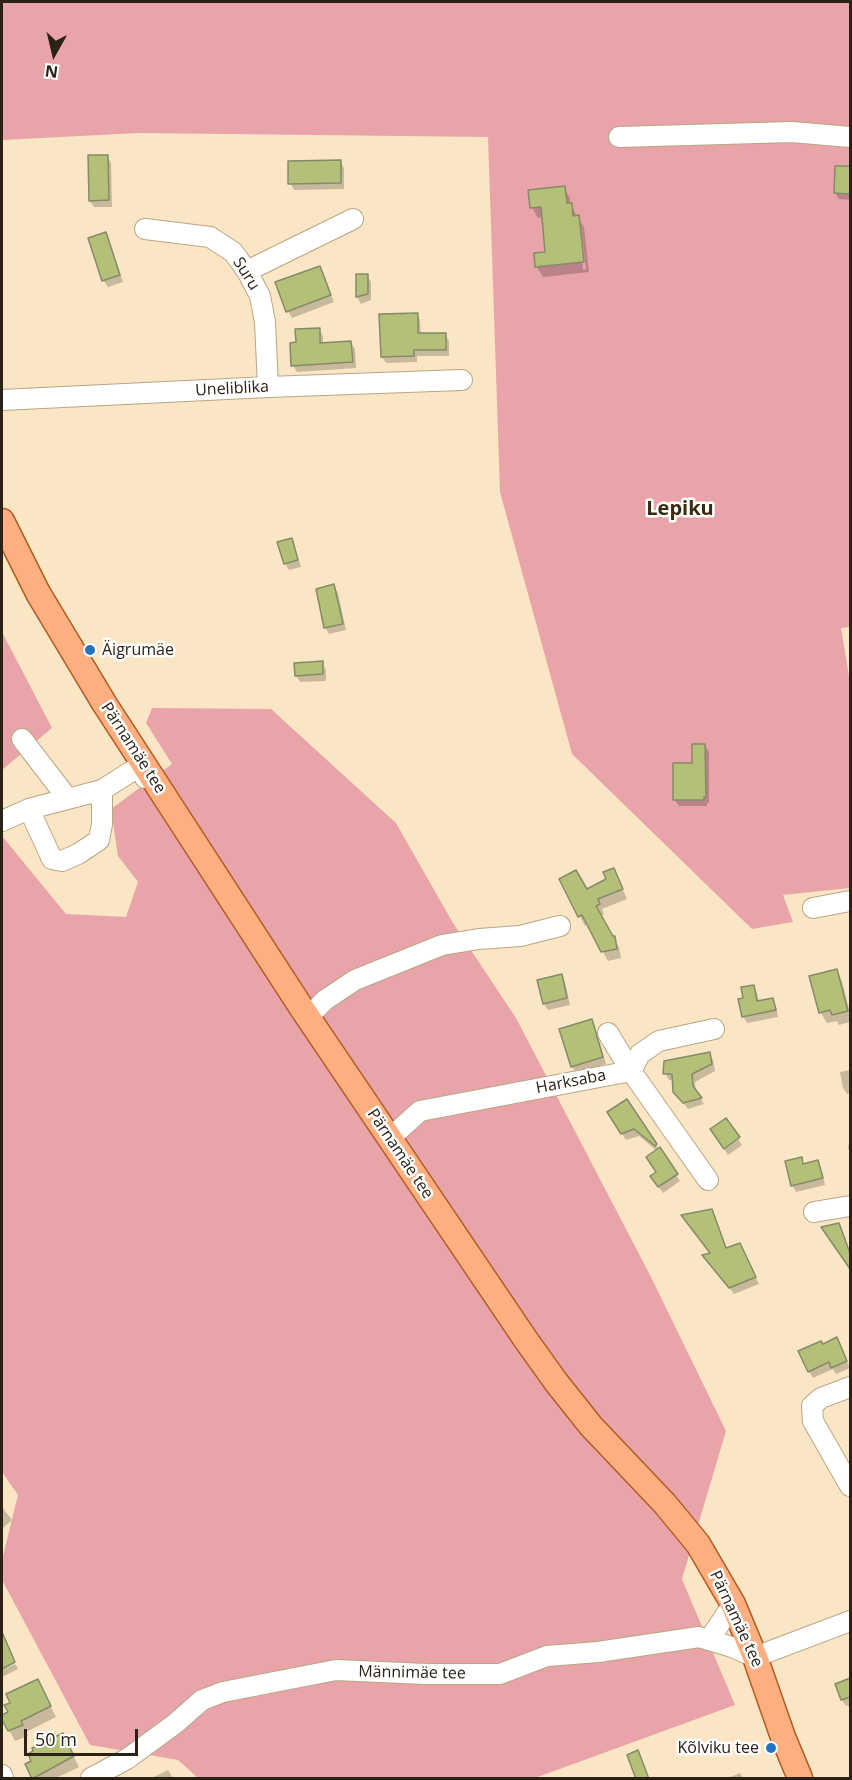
<!DOCTYPE html>
<html>
<head>
<meta charset="utf-8">
<style>
  body { margin:0 }
  #map { position:relative; width:852px; height:1780px; overflow:hidden; background:#fae6c4; font-family:"Open Sans",sans-serif }
  canvas { display:block }
  .frame { position:absolute; inset:0; border:3px solid #292215; pointer-events:none }
  .north { position:absolute; left:24px; top:24px; width:60px; height:60px; -webkit-text-stroke:4px #fff; paint-order:stroke; rotate:188deg; font-size:16px; font-weight:700; line-height:24px; text-align:center; color:#292215 }
  .north::after { content:''; display:block; margin:auto; width:21px; height:27px; background:#292215; clip-path:polygon(50% 0,100% 100%,50% 72%,0 100%) }
  .scale { position:absolute; left:24px; top:1729px; width:114px; height:27px; box-sizing:border-box; border:3px solid #292215; border-top:0; padding-left:8px; font-size:18px; line-height:21px; white-space:nowrap; color:#292215; -webkit-text-stroke:4px #fff; paint-order:stroke }
</style>
</head>
<body>
<div id="map">
<canvas width="852" height="1780"></canvas>
<div class="frame"></div>
<div class="north">N</div>
<div class="scale">50 m</div>
</div>
<script>
const ctx = document.querySelector('canvas').getContext('2d');
ctx.lineJoin = 'round';
function fill(path, color) {
  ctx.fillStyle = color;
  ctx.fill(path, 'evenodd');
}
function toPath(rows) {
  const path = new Path2D();
  for (const r of rows) {
    path.moveTo(r[0], r[1]);
    for (let i = 2; i < r.length; i += 2) path.lineTo(r[i], r[i + 1]);
  }
  return path;
}
function stroke(path, color, width, dash) {
  ctx.strokeStyle = color;
  ctx.lineWidth = width;
  ctx.lineCap = dash ? 'butt' : 'round';
  ctx.setLineDash(dash || []);
  ctx.stroke(path);
}
function write(font, color, halo, rows, align = 'center') {
  ctx.font = font + ' "Open Sans",sans-serif';
  ctx.lineWidth = 5;
  ctx.setLineDash([]);
  ctx.textBaseline = 'middle';
  ctx.strokeStyle = halo;
  ctx.fillStyle = color;
  for (const [text, x, y, turn = 0] of rows) {
    ctx.save();
    ctx.translate(x, y);
    ctx.rotate((+turn || 0) * Math.PI / 180);
    ctx.textAlign = isNaN(turn) ? turn : align;
    if (halo) ctx.strokeText(text, 0, 0);
    ctx.fillText(text, 0, 0);
    ctx.restore();
  }
}
const green = toPath([
  [2,2,850,2,850,627,841,628,850,682,850,888,783,895,793,922,752,929,572,754,500,492,488,137,139,133,2,140],
  [2,632,52,728,2,770],
  [152,708,271,709,396,823,453,923,516,1018,651,1277,726,1431,682,1579,735,1705,535,1778,198,1778,178,1760,90,1745,2,1580,2,1560,18,1495,2,1472,2,836,66,914,126,917,138,882,118,856,111,809,172,764,146,723]
]);
const shadow = toPath([
  [107,156,111,163,112,207,94,207,90,201],
  [340,161,344,168,344,189,294,190,290,183],
  [836,167,850,168,850,200,839,199,835,193],
  [564,188,570,198,571,205,577,217,584,227,589,272,543,277,536,266,547,253,543,217,538,218,532,207],
  [578,226,581,226,586,269,583,270],
  [90,239,109,241,123,282,108,287,104,281],
  [319,267,334,302,292,318,288,311],
  [357,275,367,275,371,282,371,300,361,304,357,297],
  [417,314,420,320,421,334,445,334,449,341,449,356,417,356,417,362,386,363,382,357,381,315],
  [319,330,323,336,323,344,351,343,355,349,356,368,297,372,293,365,297,343],
  [291,540,295,547,301,567,289,570,285,564],
  [334,586,338,593,346,630,329,634,325,627],
  [322,663,326,670,326,681,300,682,296,675],
  [705,745,709,752,709,803,707,803,707,806,679,806,675,800],
  [618,879,627,899,602,909,604,914,600,916,619,947,621,958,608,961,588,924,585,926,561,880,586,891,608,880],
  [836,970,842,981,850,1013,850,1022,839,1025,837,1021,827,1023,821,1013,811,977],
  [561,976,565,982,570,1005,548,1010,544,1004],
  [753,987,757,993,759,1002,772,999,776,1006,778,1017,747,1023,743,1016,745,999],
  [591,1021,595,1028,606,1064,576,1073,572,1066],
  [709,1054,713,1060,715,1071,695,1082,696,1092,704,1104,688,1109,674,1091,674,1080,669,1080,665,1073],
  [850,1070,850,1093,847,1094,843,1088,840,1072],
  [627,1101,680,1181,663,1193,656,1183,657,1151,639,1136,626,1140,613,1119],
  [726,1120,742,1145,728,1155,716,1136],
  [850,1136,850,1152,848,1148],
  [801,1159,804,1165,818,1162,821,1168,825,1185,796,1192,792,1185],
  [711,1211,727,1249,743,1252,759,1284,734,1294,708,1262,704,1256,711,1254,683,1216],
  [822,1346,840,1346,850,1368,836,1374,833,1369,813,1378,809,1371],
  [2,1507,12,1520,3,1528,2,1526],
  [15,1664,18,1669,2,1677,2,1670],
  [850,1680,850,1711,848,1705,846,1706,842,1700,837,1685],
  [43,1692,56,1717,26,1732,28,1736,15,1741,2,1717],
  [68,1745,79,1767,56,1778,34,1778,27,1765],
  [168,1770,173,1778,152,1778],
  [740,1773,743,1778,728,1778]
]);
const building = toPath([
  [88,155,108,155,109,200,89,201,88,155],
  [341,160,341,183,288,184,288,161,341,160],
  [835,166,850,166,850,194,834,193,835,166],
  [565,186,567,203,572,203,573,216,579,215,584,262,535,267,534,253,545,252,541,207,530,208,528,190,565,186],
  [106,232,120,275,102,281,88,238,106,232],
  [320,266,331,295,286,312,275,282,320,266],
  [356,274,368,274,368,294,356,297,356,274],
  [418,313,418,333,446,333,446,350,414,350,414,356,381,357,379,314,418,313],
  [320,328,320,343,351,341,353,362,291,366,290,343,296,342,295,329,320,328],
  [292,538,298,560,284,564,277,542,292,538],
  [334,584,343,624,324,628,316,589,334,584],
  [323,661,323,674,295,676,294,663,323,661],
  [692,744,705,744,706,797,704,797,704,800,673,800,673,763,692,763,692,744],
  [614,868,623,889,598,899,600,904,596,906,613,936,615,936,617,949,601,952,582,915,578,917,559,879,576,870,587,889,606,879,603,872,614,868],
  [837,969,848,1011,832,1015,830,1010,819,1013,809,976,837,969],
  [562,974,567,998,543,1004,537,980,562,974],
  [754,985,757,1001,773,998,776,1010,742,1017,738,999,743,998,741,987,754,985],
  [592,1019,603,1057,571,1067,559,1029,592,1019],
  [710,1052,712,1064,692,1074,693,1086,702,1098,683,1103,673,1092,672,1074,663,1074,664,1061,710,1052],
  [627,1099,657,1144,655,1146,634,1129,621,1134,607,1112,627,1099],
  [726,1118,740,1137,724,1149,710,1129,726,1118],
  [660,1147,678,1174,658,1187,650,1176,656,1172,646,1157,660,1147],
  [802,1157,803,1164,818,1160,823,1178,791,1186,785,1161,802,1157],
  [712,1209,726,1248,740,1243,756,1277,729,1288,702,1255,710,1253,681,1215,712,1209],
  [839,1223,850,1253,850,1269,821,1227,839,1223],
  [837,1337,847,1361,831,1368,829,1362,808,1372,798,1351,821,1341,823,1344,837,1337],
  [2,1632,15,1662,2,1669,2,1632],
  [850,1678,850,1697,841,1700,835,1684,850,1678],
  [38,1679,51,1706,21,1721,23,1725,8,1731,2,1720,2,1715,8,1712,4,1705,10,1703,6,1694,38,1679],
  [63,1733,74,1756,32,1779,25,1764,31,1761,28,1754,33,1751,32,1748,63,1733],
  [638,1750,649,1779,636,1779,627,1755,638,1750]
]);
const minor = toPath([
  [619,137,792,132,850,137],
  [145,229,210,237,233,252,247,271,260,296,265,322,268,387],
  [247,271,353,219],
  [2,400,268,387,462,380],
  [22,739,68,799],
  [29,809,52,859,62,861,78,854,99,840,102,824,102,790],
  [2,821,29,809,102,790,143,764,145,778],
  [813,908,850,901],
  [308,1017,325,1000,355,980,442,945,479,939,520,936,560,926],
  [608,1033,631,1071,640,1054,659,1041,714,1029],
  [390,1138,420,1111,631,1071,708,1180],
  [814,1212,850,1206],
  [850,1387,821,1398,812,1406,813,1421,850,1486],
  [709,1640,733,1604],
  [2,1775,3,1778],
  [91,1778,127,1759,176,1723,202,1700,223,1692,336,1670,425,1674,500,1674,547,1656,598,1652,699,1637,732,1647,755,1657,850,1621]
]);
const major = toPath([
  [2,521,38,593,104,703,301,1007,526,1340,556,1382,591,1426,665,1504,698,1544,733,1604,755,1657,783,1737,800,1778]
]);
const markers = [
  [90,650,6,"#2473c2"],
  [771,1748,6,"#2473c2"]
];
const streetNames = [
  ["Suru",246,274,58],
  ["Uneliblika",232,389,-3],
  ["Pärnamäe tee",133,748,57],
  ["Harksaba",571,1082,-11],
  ["Pärnamäe tee",400,1154,56],
  ["Pärnamäe tee",736,1619,65],
  ["Männimäe tee",412,1673,1]
];
const poiNames = [
  ["Äigrumäe",102,650],
  ["Kõlviku tee",759,1748,"right"]
];
const quarterNames = [
  ["Lepiku",680,509]
];
fill(green, '#e9a4aa');
fill(shadow, '#0003');
fill(building, '#b4bf78');
stroke(building, '#858b69', 1.5);
stroke(minor, '#b8a686', 22);
stroke(major, '#b25b24', 27);
stroke(minor, '#fff', 20);
stroke(major, '#fdaf80', 24);
for (const [x, y, r, color] of markers) {
  const dot = new Path2D();
  dot.arc(x, y, r, 0, 2 * Math.PI);
  ctx.fillStyle = color;
  ctx.fill(dot);
  stroke(dot, '#fff', 2);
}
write('16px', '#292215', '#fff', streetNames);
write('16px', '#292215', '#fff', poiNames, 'left');
write('bold 20px', '#3b2b0d', '#fff', quarterNames);
</script>
</body>
</html>
